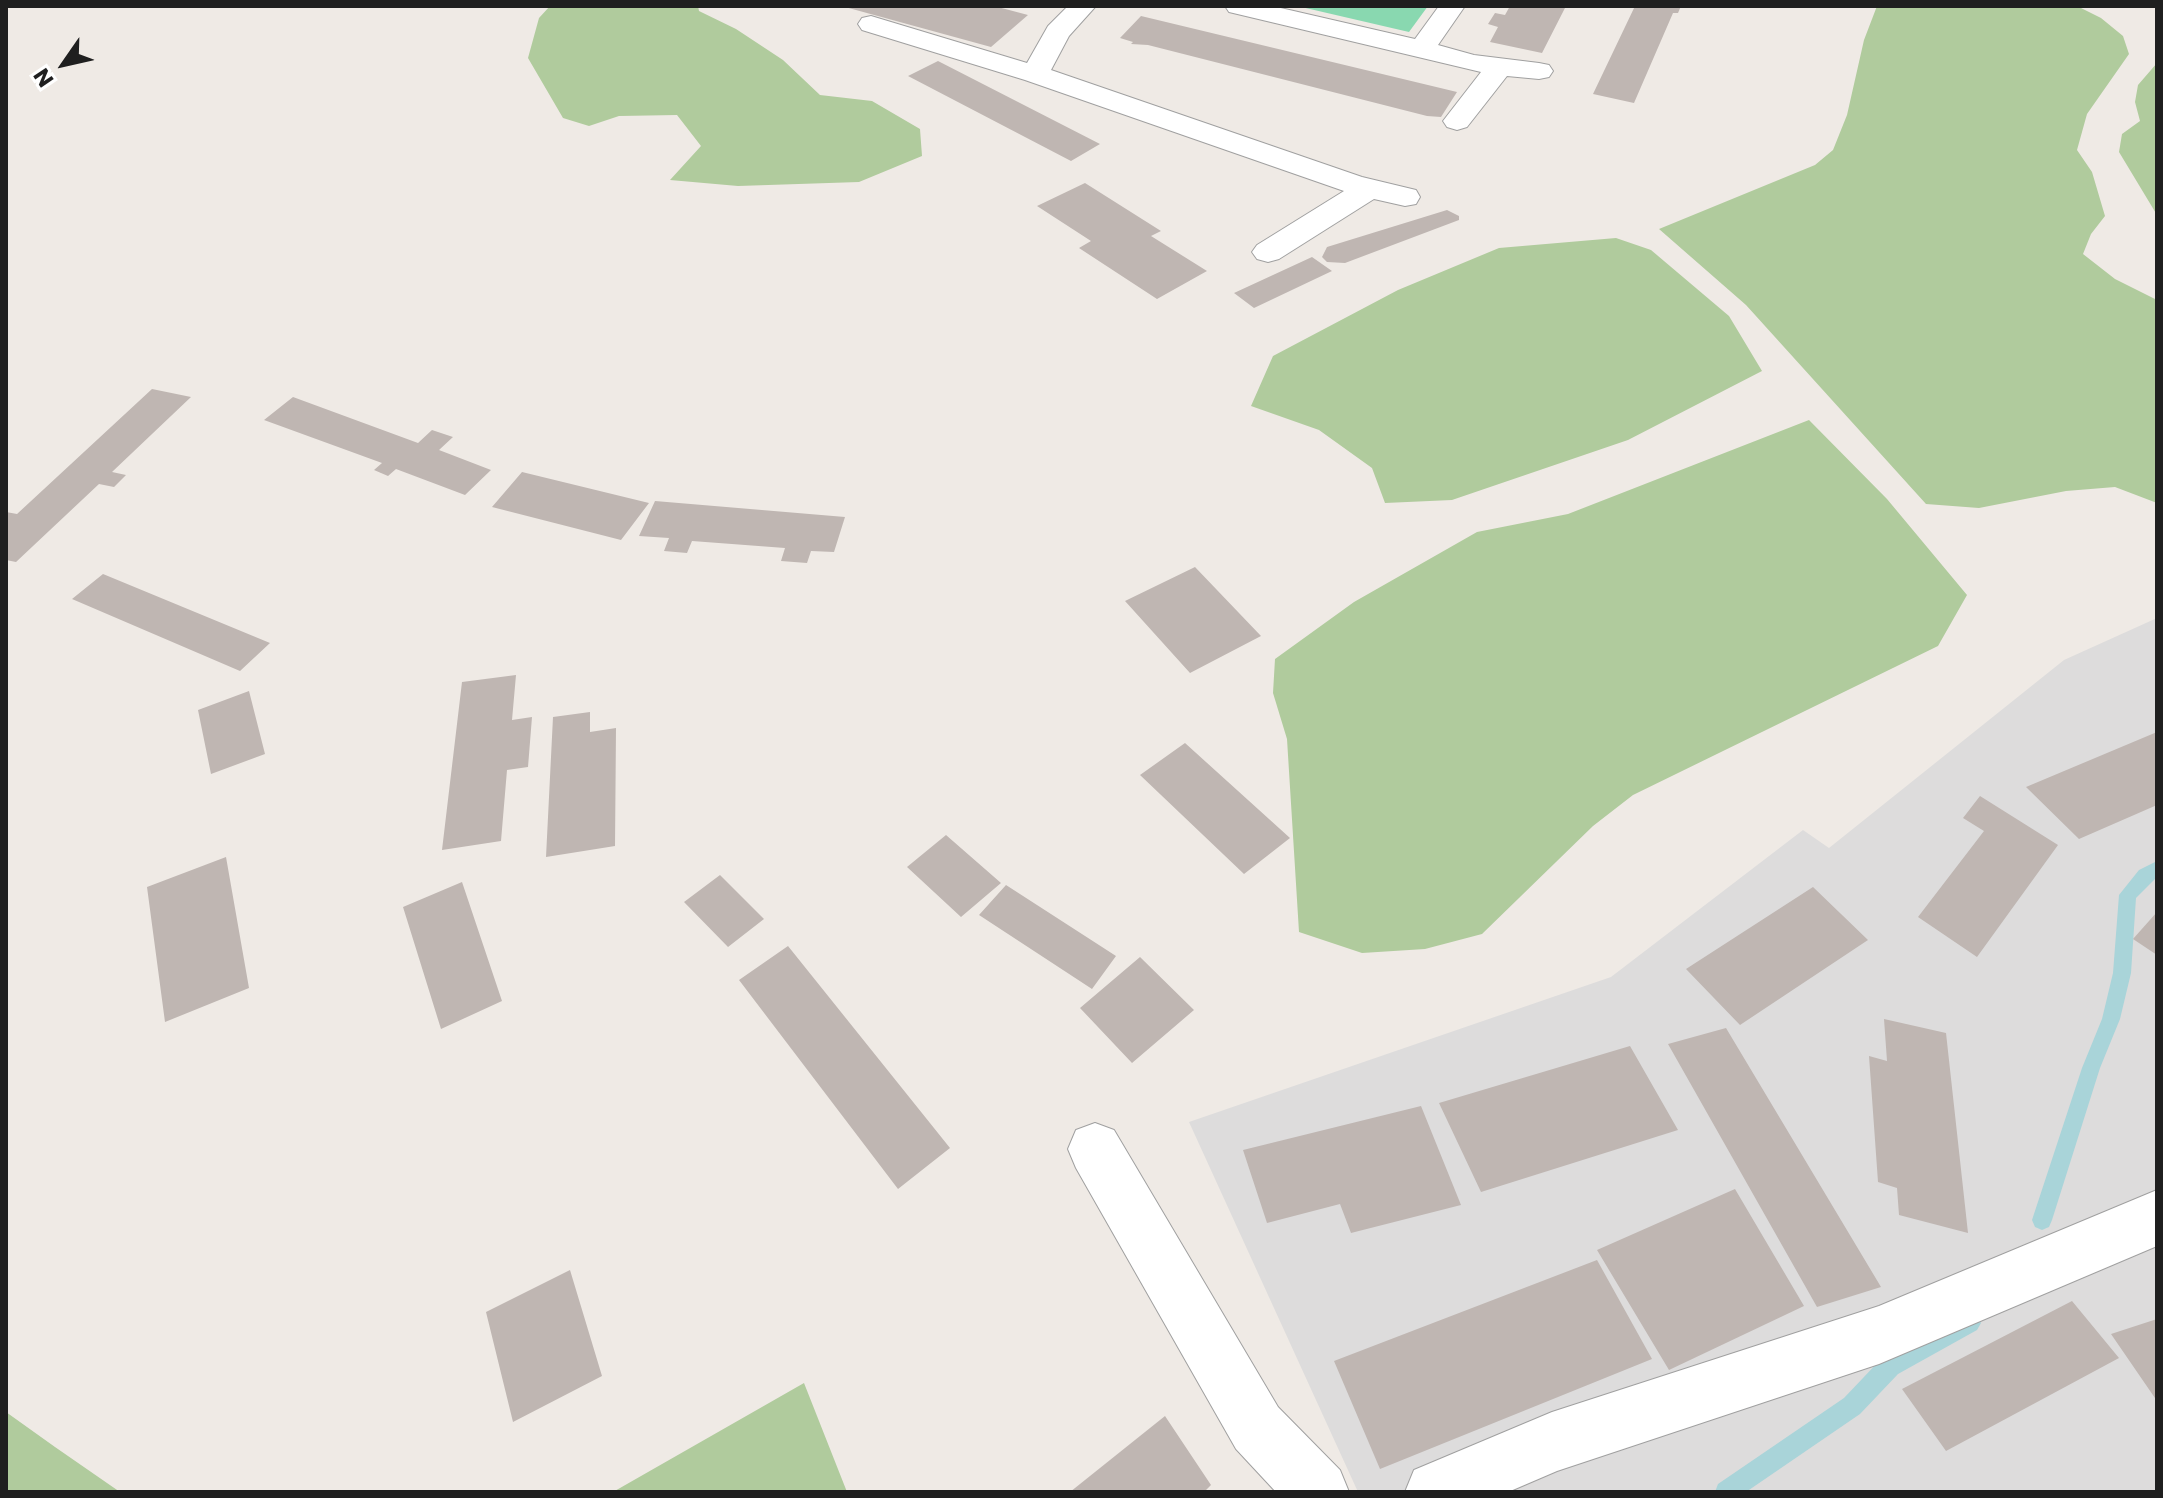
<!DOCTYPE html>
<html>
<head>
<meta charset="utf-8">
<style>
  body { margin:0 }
  #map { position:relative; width:2163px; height:1498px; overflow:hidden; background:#efeae5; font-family:Poppins,sans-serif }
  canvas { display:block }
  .frame { position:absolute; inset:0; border:8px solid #1f1f1f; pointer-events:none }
  .north { position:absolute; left:24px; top:24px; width:80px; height:80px; -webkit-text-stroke:6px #fff; paint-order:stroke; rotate:236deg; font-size:22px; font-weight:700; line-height:32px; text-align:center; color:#1f1f1f }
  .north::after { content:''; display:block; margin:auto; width:28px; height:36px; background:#1f1f1f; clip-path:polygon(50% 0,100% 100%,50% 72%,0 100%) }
</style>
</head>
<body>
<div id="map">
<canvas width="2163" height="1498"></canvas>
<div class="frame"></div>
<div class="north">N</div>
</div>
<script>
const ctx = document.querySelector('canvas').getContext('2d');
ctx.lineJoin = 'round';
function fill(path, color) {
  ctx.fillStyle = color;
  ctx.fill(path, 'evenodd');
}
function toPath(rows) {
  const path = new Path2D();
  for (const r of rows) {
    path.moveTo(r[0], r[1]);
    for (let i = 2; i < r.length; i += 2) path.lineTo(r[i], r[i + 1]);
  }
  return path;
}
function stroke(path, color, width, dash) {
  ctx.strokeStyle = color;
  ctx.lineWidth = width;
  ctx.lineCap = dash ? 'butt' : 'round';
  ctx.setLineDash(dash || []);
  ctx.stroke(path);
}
const residential = toPath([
  [2157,618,2157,1492,1358,1492,1189,1122,1611,977,1803,830,1829,848,2064,660]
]);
const forest = toPath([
  [550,6,698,6,699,11,736,29,783,60,820,95,872,101,920,129,922,156,859,182,738,186,670,180,701,146,677,115,619,116,589,126,563,118,528,58,539,18],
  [1877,6,2077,6,2101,18,2123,36,2129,54,2087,114,2077,150,2092,172,2105,216,2091,234,2083,254,2115,279,2157,300,2157,503,2115,487,2066,491,1979,508,1926,504,1746,305,1659,229,1815,165,1833,150,1847,115,1864,40],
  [2157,63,2157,215,2119,152,2122,134,2140,121,2135,102,2138,85],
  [1616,238,1651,250,1729,316,1762,371,1628,440,1452,500,1385,503,1372,468,1319,430,1251,406,1273,356,1398,290,1499,248],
  [1809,420,1887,499,1967,595,1938,646,1633,795,1593,826,1482,934,1425,949,1362,953,1299,932,1287,739,1273,693,1275,659,1354,602,1477,532,1568,514],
  [804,1383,847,1492,613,1492],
  [6,1412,55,1447,120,1492,6,1492]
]);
const pitch = toPath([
  [1297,6,1428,6,1409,32]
]);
const stream = toPath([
  [2157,861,2157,877,2136,898,2131,973,2120,1019,2100,1068,2052,1220,2049,1227,2042,1230,2035,1227,2032,1220,2082,1068,2102,1019,2113,973,2119,895,2139,870,2157,861],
  [1970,1312,1977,1316,1981,1323,1977,1330,1898,1374,1860,1414,1746,1492,1715,1492,1718,1484,1844,1398,1882,1358,1970,1312]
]);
const building = toPath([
  [994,6,1028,15,991,47,845,7],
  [1510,6,1566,6,1542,53,1490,42,1498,27,1488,24,1495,13,1505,15],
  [1635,6,1681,6,1678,13,1673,13,1634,103,1593,94],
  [1141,16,1457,92,1441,117,1427,116,1148,45,1131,44,1133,42,1120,38],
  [938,61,1100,144,1071,161,908,76],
  [1085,183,1161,231,1151,236,1207,271,1157,299,1079,248,1091,241,1037,206],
  [1447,210,1459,216,1459,220,1345,263,1327,262,1322,257,1327,247],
  [1312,257,1332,271,1254,308,1234,293],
  [152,389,191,397,112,472,126,475,114,487,99,484,16,562,6,560,6,512,17,514],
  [293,397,418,443,432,430,453,437,439,450,491,470,465,495,396,469,388,476,374,470,382,463,264,420],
  [522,472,649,503,621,540,492,507],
  [655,501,845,517,834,552,811,551,807,563,781,561,785,548,692,541,687,553,664,551,669,538,639,536],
  [1195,567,1261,636,1190,673,1125,601],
  [103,574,270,643,240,671,72,599],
  [516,675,512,720,532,717,528,767,507,770,501,841,442,850,462,682],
  [249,691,265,754,211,774,198,710],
  [590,712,590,732,616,728,615,846,546,857,553,717],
  [2157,732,2157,805,2079,839,2026,787],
  [1185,743,1290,838,1244,874,1140,775],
  [1980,796,2058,845,1977,957,1918,917,1984,831,1963,818],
  [946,835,1001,883,961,917,907,867],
  [226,857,249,988,165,1022,147,887],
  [720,875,764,919,728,947,684,902],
  [462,882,502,1001,441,1029,403,907],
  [1006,885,1116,956,1092,989,979,915],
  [1813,887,1868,940,1740,1025,1686,969],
  [2157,912,2157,955,2133,939],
  [788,946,950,1148,898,1189,739,980],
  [1140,957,1194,1010,1132,1063,1080,1008],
  [1884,1019,1946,1033,1968,1233,1899,1215,1897,1188,1878,1182,1869,1056,1887,1061],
  [1726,1028,1881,1287,1817,1307,1668,1044],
  [1630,1046,1678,1130,1481,1192,1439,1103],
  [1421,1106,1461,1205,1351,1233,1340,1204,1267,1223,1243,1150],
  [1735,1189,1804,1306,1669,1370,1597,1250],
  [1597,1260,1652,1359,1380,1469,1334,1361],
  [570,1270,602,1376,513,1422,486,1312],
  [2072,1301,2119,1358,1946,1451,1902,1389],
  [2157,1319,2157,1401,2111,1334],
  [1165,1416,1211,1485,1204,1492,1070,1492]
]);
const minor = toPath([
  [1068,6,1096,6,1069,36,1051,70,1362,177,1416,190,1420,197,1416,204,1405,206,1374,199,1279,259,1268,262,1257,259,1252,252,1257,245,1344,191,1025,80,862,30,858,24,862,18,871,16,1027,63,1048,26,1068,6],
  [1225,6,1272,6,1415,39,1439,6,1465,6,1438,45,1474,55,1539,63,1549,65,1553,71,1549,77,1539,79,1507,76,1467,127,1457,130,1447,127,1443,121,1481,72,1229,12,1225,6],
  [1095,1123,1114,1130,1278,1407,1340,1470,1349,1492,1276,1492,1236,1449,1076,1168,1068,1149,1076,1130,1095,1123],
  [2157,1190,2157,1246,1879,1364,1557,1471,1508,1492,1405,1492,1414,1470,1552,1412,1879,1306,2157,1190]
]);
fill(residential, '#dddcdc');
fill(forest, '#b0cb9d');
fill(pitch, '#89d8b0');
fill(stream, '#a9d4d9');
fill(building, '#bfb6b2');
stroke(minor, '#a0a0a0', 2);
fill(minor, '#fff');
</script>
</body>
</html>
